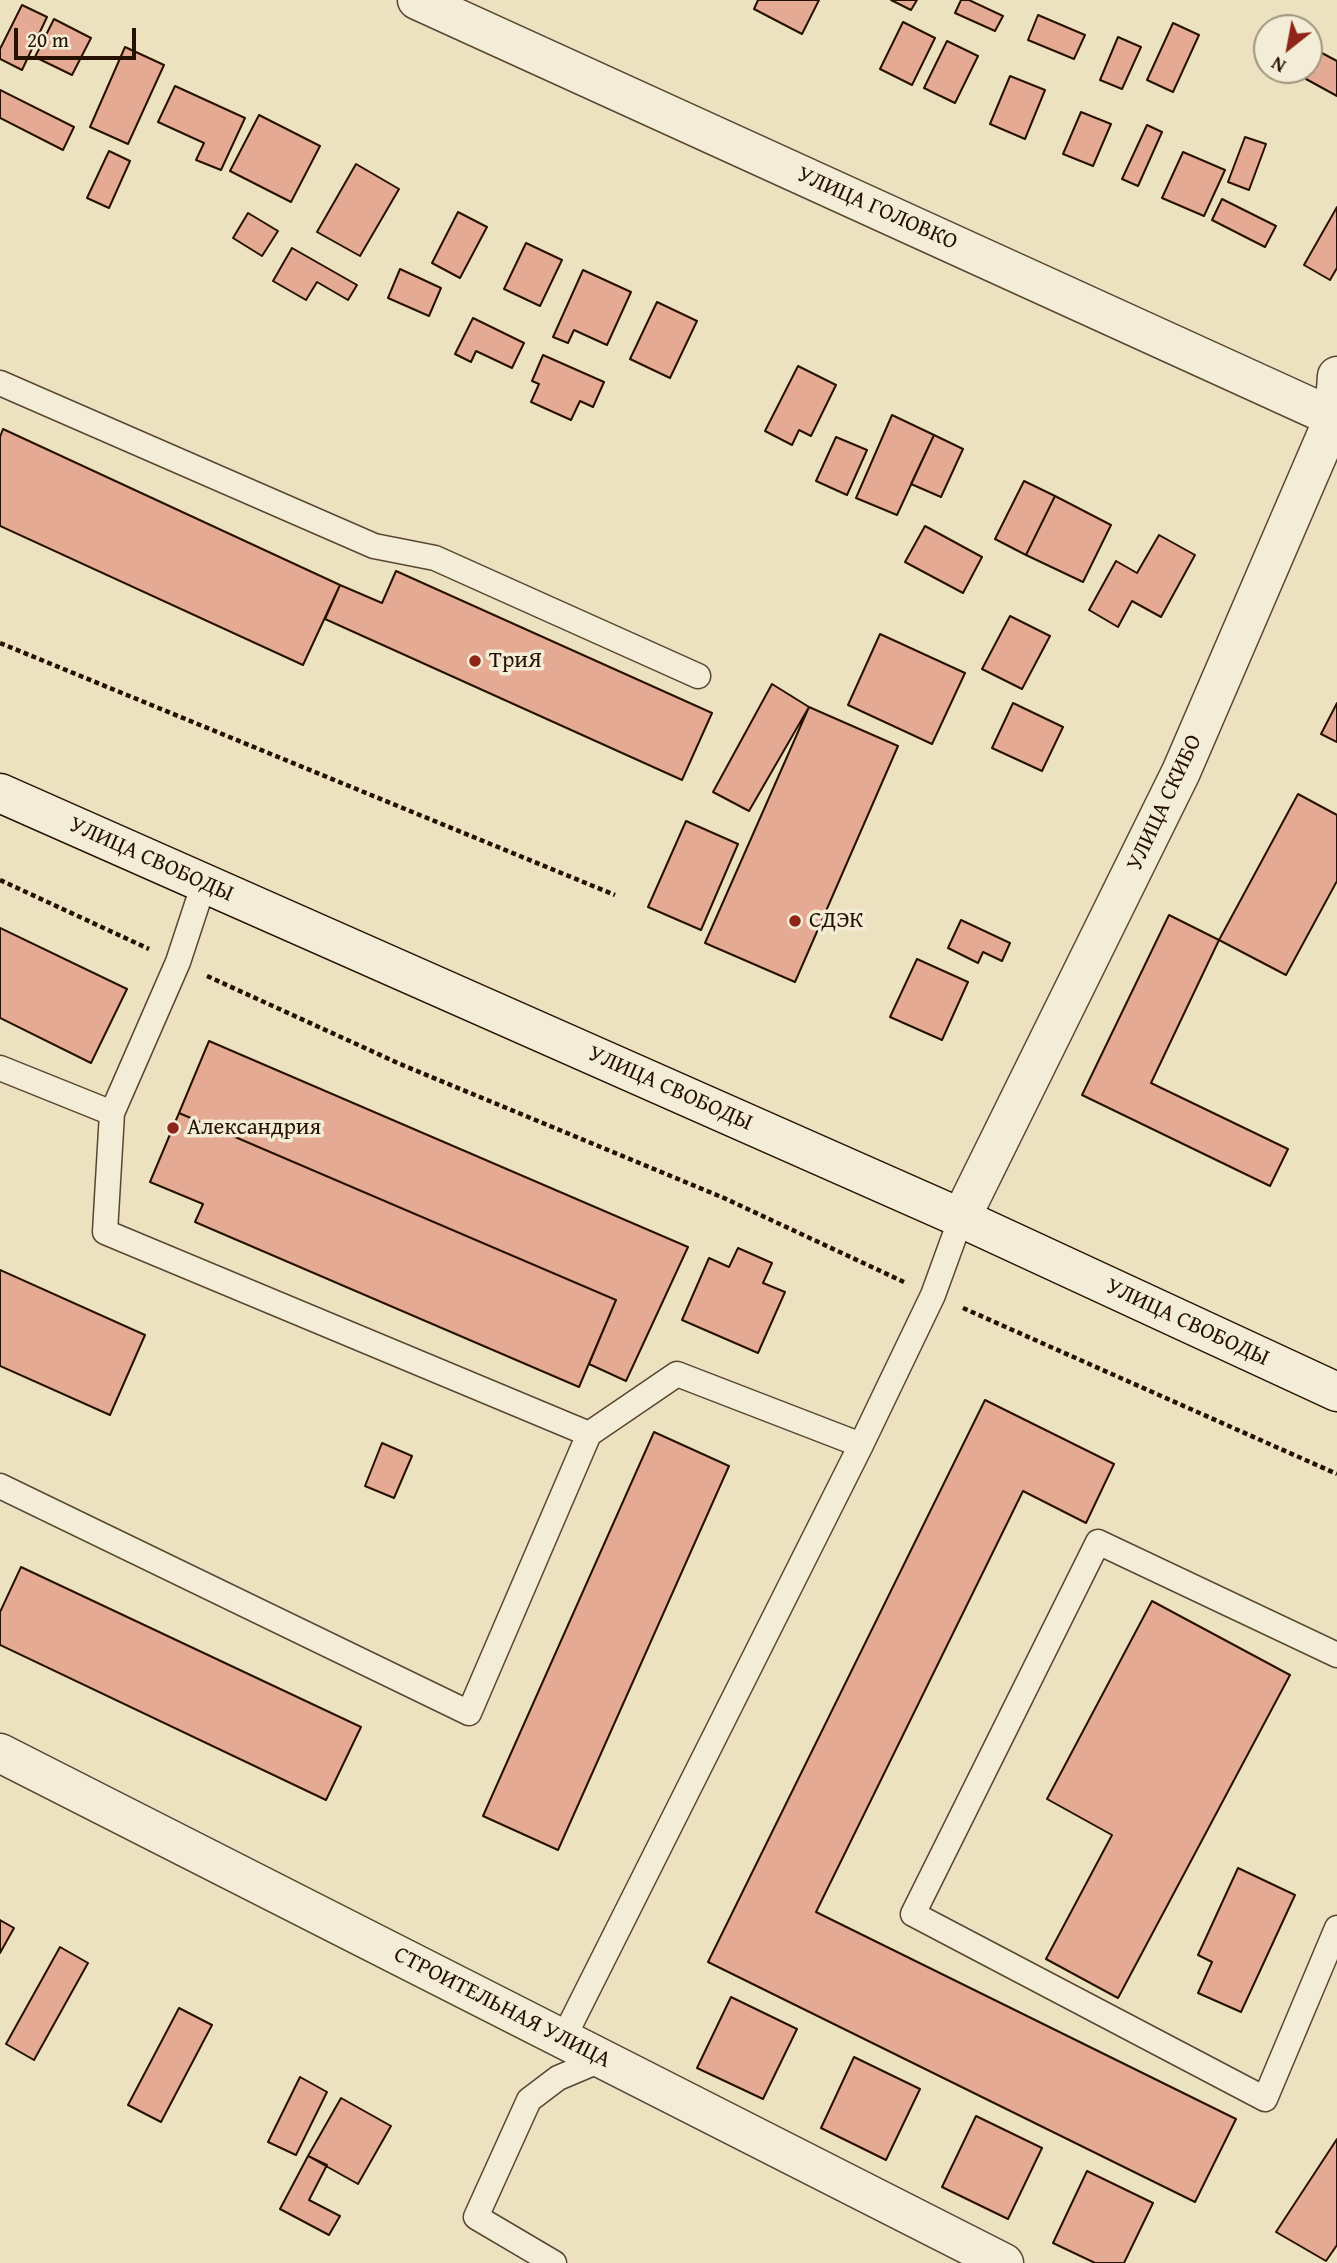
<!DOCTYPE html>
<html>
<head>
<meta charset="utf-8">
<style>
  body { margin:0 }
  #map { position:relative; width:1337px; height:2263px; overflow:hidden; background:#ece2c0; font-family:"Gentium Book Plus",serif }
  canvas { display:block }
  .north { position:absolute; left:1253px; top:14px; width:70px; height:70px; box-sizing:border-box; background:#f3ecd6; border:2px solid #a19481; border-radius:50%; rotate:211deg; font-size:19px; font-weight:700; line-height:28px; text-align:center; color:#271102 }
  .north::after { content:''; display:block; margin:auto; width:24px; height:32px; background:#8f2418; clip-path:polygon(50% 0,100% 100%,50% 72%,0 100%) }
  .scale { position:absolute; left:14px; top:28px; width:122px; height:32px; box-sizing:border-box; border:4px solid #271102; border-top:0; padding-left:9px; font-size:21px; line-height:24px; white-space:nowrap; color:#271102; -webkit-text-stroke:5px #f3ecd6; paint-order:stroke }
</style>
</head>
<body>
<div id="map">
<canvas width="1337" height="2263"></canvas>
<div class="north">N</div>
<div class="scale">20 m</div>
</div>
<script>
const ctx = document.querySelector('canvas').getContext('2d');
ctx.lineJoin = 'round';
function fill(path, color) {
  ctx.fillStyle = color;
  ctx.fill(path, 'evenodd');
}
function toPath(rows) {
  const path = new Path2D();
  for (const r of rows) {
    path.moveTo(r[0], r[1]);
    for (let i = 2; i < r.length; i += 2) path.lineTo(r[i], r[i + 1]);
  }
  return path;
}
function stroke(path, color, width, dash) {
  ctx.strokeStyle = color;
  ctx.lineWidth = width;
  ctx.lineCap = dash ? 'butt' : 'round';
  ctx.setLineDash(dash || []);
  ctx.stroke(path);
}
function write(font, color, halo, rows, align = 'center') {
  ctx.font = font + ' "Gentium Book Plus",serif';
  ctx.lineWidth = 7;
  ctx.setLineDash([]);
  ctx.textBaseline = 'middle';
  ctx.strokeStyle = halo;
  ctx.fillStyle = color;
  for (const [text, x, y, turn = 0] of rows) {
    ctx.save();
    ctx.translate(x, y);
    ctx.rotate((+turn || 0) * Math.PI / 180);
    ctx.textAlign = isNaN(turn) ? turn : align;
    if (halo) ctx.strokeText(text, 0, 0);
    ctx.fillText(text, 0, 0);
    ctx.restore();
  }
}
const building = toPath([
  [758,0,819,0,802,34,754,9,758,0],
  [891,0,917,0,911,10,891,0],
  [961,0,969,0,1003,16,995,31,955,13,961,0],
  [22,5,47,17,22,70,0,59,0,49,22,5],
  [1038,15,1085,35,1074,59,1028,40,1038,15],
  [54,19,91,38,72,75,35,57,54,19],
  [903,22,935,38,912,85,880,69,903,22],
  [1173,23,1199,35,1173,92,1147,80,1173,23],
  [1118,37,1141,47,1122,89,1100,80,1118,37],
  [947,41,978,56,955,103,924,88,947,41],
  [125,47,164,65,128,144,90,127,125,47],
  [1320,52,1337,61,1337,96,1306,79,1320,52],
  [1010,76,1045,90,1025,139,990,124,1010,76],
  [175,86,245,118,221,170,196,160,204,143,158,122,175,86],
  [0,90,74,127,63,150,0,118,0,90],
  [1081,112,1111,124,1093,166,1063,154,1081,112],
  [259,115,320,146,291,202,230,171,259,115],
  [1147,125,1162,132,1138,186,1122,179,1147,125],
  [1245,137,1266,144,1249,190,1228,182,1245,137],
  [109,151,130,161,109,208,87,198,109,151],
  [1183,152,1225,170,1204,216,1162,198,1183,152],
  [356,164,399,189,360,256,317,232,356,164],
  [1222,199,1276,226,1265,247,1212,220,1222,199],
  [1337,207,1337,268,1330,280,1304,265,1337,207],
  [458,212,487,227,460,278,432,263,458,212],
  [248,213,278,231,262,256,233,238,248,213],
  [526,243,562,260,540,306,504,289,526,243],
  [292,248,357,285,348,300,317,282,306,300,273,281,292,248],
  [400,269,441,288,429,316,388,298,400,269],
  [583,270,631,292,607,345,574,330,568,343,553,337,583,270],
  [657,302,697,321,670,378,630,359,657,302],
  [473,318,524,343,512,368,476,351,471,362,455,354,473,318],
  [543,355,604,382,593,407,580,401,571,420,531,402,539,384,532,381,543,355],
  [798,366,836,385,811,436,799,430,792,445,765,431,798,366],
  [892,415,934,435,897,515,856,498,892,415],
  [3,429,340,585,303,665,0,526,0,437,3,429],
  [934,435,963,449,941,497,911,484,934,435],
  [836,437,867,450,847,495,816,481,836,437],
  [1024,481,1055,496,1026,555,995,539,1024,481],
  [1055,496,1111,525,1083,582,1026,555,1055,496],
  [925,526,982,557,963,593,905,562,925,526],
  [1159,535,1195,555,1161,617,1132,601,1118,627,1089,610,1116,561,1137,573,1159,535],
  [396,571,712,713,682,780,325,619,340,585,382,603,396,571],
  [1010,616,1050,636,1022,689,982,669,1010,616],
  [880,634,965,673,932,744,848,705,880,634],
  [772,684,809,707,749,811,713,792,772,684],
  [1013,703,1063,727,1042,771,992,748,1013,703],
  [1337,703,1337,742,1321,734,1337,703],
  [809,707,898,746,795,982,705,943,809,707],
  [1298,794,1337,815,1337,881,1286,975,1219,940,1298,794],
  [686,821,738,844,701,930,648,907,686,821],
  [1169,915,1219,940,1151,1083,1288,1149,1270,1186,1082,1095,1169,915],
  [961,920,1010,943,1002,961,983,952,978,963,948,948,961,920],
  [0,928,127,989,91,1063,0,1018,0,928],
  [917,959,968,982,942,1040,890,1017,917,959],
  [209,1041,688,1247,626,1381,589,1364,616,1300,179,1113,209,1041],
  [179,1113,616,1300,579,1387,195,1222,203,1204,150,1182,179,1113],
  [738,1248,772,1263,763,1283,785,1292,758,1353,682,1320,709,1258,729,1267,738,1248],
  [0,1270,145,1335,110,1415,0,1366,0,1270],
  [985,1400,1114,1464,1086,1523,1023,1491,816,1912,1236,2119,1195,2202,708,1962,985,1400],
  [654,1432,729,1466,558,1850,483,1816,654,1432],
  [382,1443,412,1456,394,1498,365,1486,382,1443],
  [21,1567,361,1727,326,1800,0,1645,0,1612,21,1567],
  [1152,1601,1290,1675,1118,1998,1046,1959,1112,1835,1047,1799,1152,1601],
  [1238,1868,1295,1895,1241,2012,1198,1993,1212,1962,1198,1955,1238,1868],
  [0,1920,14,1928,0,1953,0,1920],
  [60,1947,88,1963,34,2060,6,2044,60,1947],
  [731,1997,797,2029,763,2099,697,2068,731,1997],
  [179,2008,212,2025,161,2122,128,2105,179,2008],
  [854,2057,920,2089,886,2160,821,2128,854,2057],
  [300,2077,327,2092,296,2155,268,2142,300,2077],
  [341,2098,391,2126,358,2184,308,2156,341,2098],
  [976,2116,1042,2148,1008,2219,942,2187,976,2116],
  [1337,2139,1337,2245,1326,2261,1276,2232,1337,2139],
  [308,2156,327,2165,309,2200,340,2216,329,2235,280,2209,308,2156],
  [1087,2171,1153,2203,1124,2263,1095,2263,1053,2243,1087,2171]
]);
const path = toPath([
  [0,643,615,895],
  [0,880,149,949],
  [207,976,400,1064,724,1198,904,1282],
  [963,1308,1337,1474]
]);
const service = toPath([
  [0,383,374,546,435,558,698,676],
  [0,1068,112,1113,105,1232,589,1434,469,1713,0,1486],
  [112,1113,178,962,204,883],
  [861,1445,933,1295,961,1218],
  [1337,1655,1098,1542,913,1914,1265,2099,1337,1928],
  [563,2039,861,1445,677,1374,589,1434],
  [554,2263,476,2217,529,2100,558,2078,603,2059]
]);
const minor = toPath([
  [417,0,1337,419],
  [961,1218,1181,772,1334,417,1337,376],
  [0,1753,1004,2263]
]);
const secondary = toPath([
  [0,793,961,1218,1337,1392]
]);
const markers = [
  [475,661,7,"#8f2418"],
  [795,921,7,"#8f2418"],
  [173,1128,7,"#8f2418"]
];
const streetNames = [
  ["УЛИЦА ГОЛОВКО",877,209,24],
  ["УЛИЦА СКИБО",1165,803,-65],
  ["УЛИЦА СВОБОДЫ",151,860,24],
  ["УЛИЦА СВОБОДЫ",670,1089,24],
  ["УЛИЦА СВОБОДЫ",1187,1323,25],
  ["СТРОИТЕЛЬНАЯ УЛИЦА",502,2008,27]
];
const poiNames = [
  ["ТриЯ",489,661],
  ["СДЭК",809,921],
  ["Александрия",187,1128]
];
fill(building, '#e5aa93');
stroke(building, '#271102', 2);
stroke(service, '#584532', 27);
stroke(minor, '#584532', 41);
stroke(secondary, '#271102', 41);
stroke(path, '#271102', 4.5, [5, 3.5]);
stroke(service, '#f3ecd6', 24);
stroke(minor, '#f3ecd6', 38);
stroke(secondary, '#f3ecd6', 38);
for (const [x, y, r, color] of markers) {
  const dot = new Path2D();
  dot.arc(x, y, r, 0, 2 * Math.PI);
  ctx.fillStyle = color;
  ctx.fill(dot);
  stroke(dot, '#f3ecd6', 2.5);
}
write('23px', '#271102', '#f3ecd6', streetNames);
write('23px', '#271102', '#f3ecd6', poiNames, 'left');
</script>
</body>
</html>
